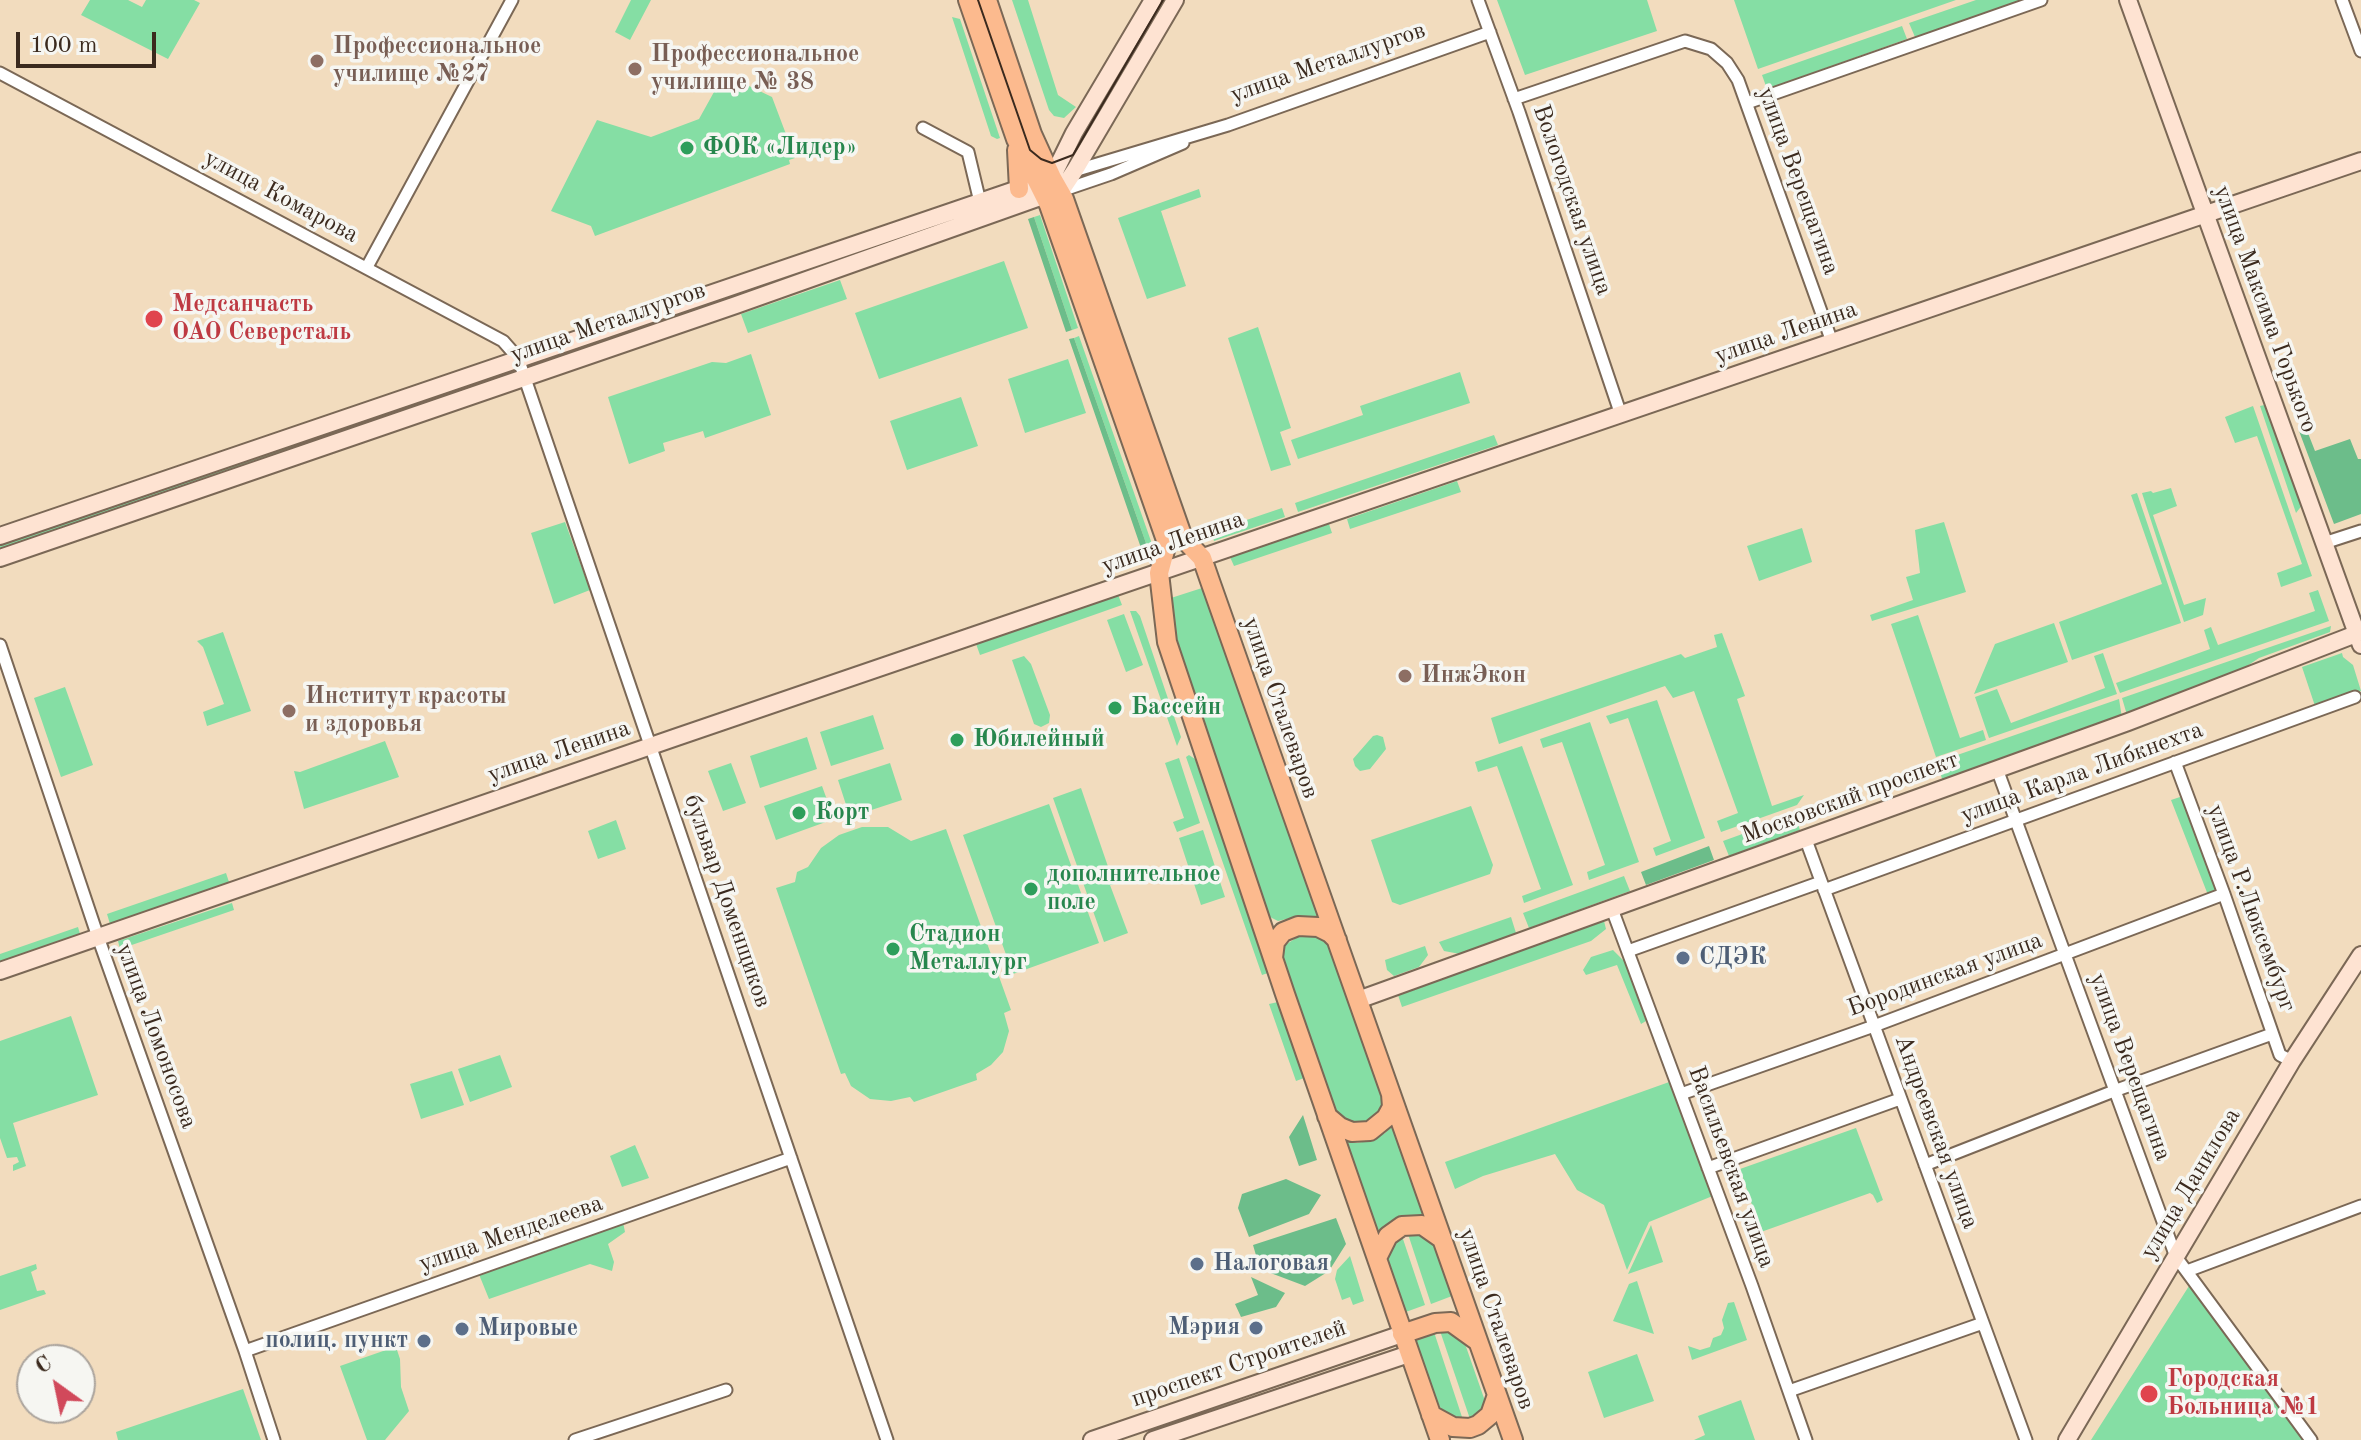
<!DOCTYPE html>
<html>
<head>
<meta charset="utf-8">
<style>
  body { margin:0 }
  #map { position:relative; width:2361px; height:1440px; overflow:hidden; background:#f2dcbe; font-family:"Old Standard TT",serif }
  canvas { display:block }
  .north { position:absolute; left:16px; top:1344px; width:80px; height:80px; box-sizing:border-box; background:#f6f6f2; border:2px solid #aba49d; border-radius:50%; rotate:327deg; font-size:22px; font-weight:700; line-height:32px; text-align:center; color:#3b2a1e }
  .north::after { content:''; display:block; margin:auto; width:28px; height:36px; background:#d1495b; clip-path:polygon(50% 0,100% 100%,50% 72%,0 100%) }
  .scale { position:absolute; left:16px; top:32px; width:140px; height:36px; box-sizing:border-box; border:4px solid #3b2a1e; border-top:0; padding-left:10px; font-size:24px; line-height:28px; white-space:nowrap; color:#3b2a1e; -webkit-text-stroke:6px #f6f6f2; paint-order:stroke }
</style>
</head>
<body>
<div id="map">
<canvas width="2361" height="1440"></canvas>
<div class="north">С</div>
<div class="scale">100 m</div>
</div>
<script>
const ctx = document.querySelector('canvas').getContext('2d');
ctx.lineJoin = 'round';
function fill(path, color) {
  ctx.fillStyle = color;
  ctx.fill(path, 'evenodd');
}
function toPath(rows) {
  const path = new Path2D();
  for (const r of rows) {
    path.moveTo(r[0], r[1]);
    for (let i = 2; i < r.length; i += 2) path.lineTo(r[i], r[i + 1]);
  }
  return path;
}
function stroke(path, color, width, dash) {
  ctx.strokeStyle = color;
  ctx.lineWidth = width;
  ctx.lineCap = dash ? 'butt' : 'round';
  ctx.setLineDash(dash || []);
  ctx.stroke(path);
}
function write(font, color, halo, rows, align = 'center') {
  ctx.font = font + ' "Old Standard TT",serif';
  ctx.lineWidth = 7;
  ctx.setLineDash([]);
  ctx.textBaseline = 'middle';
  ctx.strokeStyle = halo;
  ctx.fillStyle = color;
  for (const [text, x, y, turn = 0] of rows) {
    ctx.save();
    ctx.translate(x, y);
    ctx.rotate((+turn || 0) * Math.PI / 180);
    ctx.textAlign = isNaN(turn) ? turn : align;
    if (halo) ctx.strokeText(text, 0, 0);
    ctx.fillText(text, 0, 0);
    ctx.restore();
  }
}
const green = toPath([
  [90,0,128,0,142,7,146,0,194,0,200,3,168,59,81,15],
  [631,0,651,0,630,40,615,32],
  [1012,0,1028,0,1058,95,1076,107,1064,118,1054,116,1049,110],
  [1497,0,1647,0,1657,31,1525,75],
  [1734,0,1956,0,1758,69],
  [1976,0,2021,0,1915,37,1909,23],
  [952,17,960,19,1000,138,997,139,991,136],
  [1902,26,1907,39,1767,89,1762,75],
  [724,74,772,97,795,158,789,160,790,164,595,236,591,226,551,211,597,120,651,137,699,119],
  [1199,189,1201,197,1161,211,1186,286,1147,299,1118,218],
  [964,212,970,216,527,370,524,362],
  [1040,215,1078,328,1072,330,1034,217],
  [1004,261,1028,328,879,379,855,313],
  [840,280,847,299,748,333,741,314],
  [1258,327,1291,428,1280,432,1291,465,1271,471,1228,338],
  [1079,336,1152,544,1147,546,1074,338],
  [751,354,771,415,705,438,703,431,663,443,665,451,629,464,608,397,712,362,726,363],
  [1068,359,1086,413,1025,433,1008,379],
  [514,366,517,373,0,551,0,543],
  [1460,372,1470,403,1298,459,1291,440,1363,415,1360,406],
  [961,397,978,446,907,470,890,421],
  [2269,404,2303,504,2296,513,2260,406],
  [2253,406,2312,576,2281,587,2277,573,2302,564,2257,436,2235,443,2225,417],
  [1494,435,1498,445,1298,512,1295,503],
  [1457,481,1461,492,1350,529,1347,519],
  [2171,488,2177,506,2153,515,2184,605,2206,598,2203,615,2184,622,2142,493,2151,491,2153,493],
  [2137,493,2181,623,2072,660,2059,622,2162,584,2131,495],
  [1282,508,1285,517,1214,541,1211,532],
  [565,522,590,590,554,604,531,533],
  [1944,522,1966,592,1872,621,1870,615,1913,600,1906,577,1920,573,1915,530],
  [1329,524,1332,533,1234,566,1230,557],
  [1802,528,1812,562,1759,581,1747,546],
  [1202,588,1213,607,1319,918,1295,917,1278,921,1266,915,1171,639,1171,598],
  [2318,590,2329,621,2120,693,2116,683,2210,649,2204,630,2211,627,2218,645,2315,611,2309,593],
  [1117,592,1122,605,980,655,975,641],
  [1130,611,1136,611,1140,616,1181,737,1177,746],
  [1124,614,1143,665,1126,672,1107,620],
  [1918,615,1960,738,1983,730,1986,740,1936,757,1891,624],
  [2054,623,2068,662,1974,694,1995,644],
  [2331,626,2330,632,2259,658,2244,668,2127,715,2122,698],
  [223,632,251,711,207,726,203,712,224,704,203,647,197,641],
  [1722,633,1745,696,1737,699,1772,806,1804,795,1797,805,1721,832,1717,821,1738,813,1694,691,1673,698,1665,686,1499,744,1491,718,1681,654,1685,658,1717,647,1714,635],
  [2103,653,2117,694,1989,738,1975,697,1997,689,2011,723,2105,688,2094,656],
  [2342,653,2343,657,2353,665,2361,691,2315,706,2302,667],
  [1024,656,1031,664,1050,715,1049,723,1041,727,1034,724,1012,660],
  [65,687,93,765,61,777,34,698],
  [2119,699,2122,718,1943,782,1937,762],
  [1657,700,1705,838,1656,856,1653,848,1671,841,1628,718,1610,724,1606,716],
  [873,715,884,749,831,766,820,732],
  [1590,722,1639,862,1589,880,1587,872,1605,865,1562,742,1543,748,1540,739],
  [1377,735,1383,737,1386,749,1370,769,1360,771,1355,766,1353,759,1373,736],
  [807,737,817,769,760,788,750,756],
  [385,741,399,777,304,809,294,771,300,772],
  [1522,746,1573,885,1524,903,1522,896,1541,889,1497,766,1478,772,1475,762],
  [1189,755,1195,759,1268,973,1262,975,1186,757],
  [1179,758,1200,823,1177,832,1173,822,1184,818,1165,763],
  [731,763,746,803,723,811,708,771],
  [890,763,902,800,850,817,838,780],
  [822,786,834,819,776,840,764,806],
  [1081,788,1114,884,1110,885,1128,933,1104,942,1053,798],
  [2183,796,2219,891,2208,895,2171,800],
  [1049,804,1099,943,1013,974,963,835],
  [1471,806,1493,865,1490,874,1400,905,1392,902,1371,840],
  [1795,815,1800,830,1729,856,1723,841],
  [616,820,626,849,598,859,588,831],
  [862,827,888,827,911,841,946,829,1011,1010,1004,1013,1009,1031,1003,1052,991,1065,976,1074,977,1080,914,1102,910,1097,891,1101,870,1099,851,1086,845,1073,841,1074,776,888,795,882,797,872,808,867,821,848,839,835],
  [1203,830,1225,897,1201,905,1179,838],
  [226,873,229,882,110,924,107,914],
  [1624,876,1630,891,1529,928,1523,913],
  [232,903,234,910,120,949,118,941],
  [1511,917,1516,933,1460,954,1444,951,1439,942],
  [1604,921,1606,929,1591,941,1402,1007,1398,995],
  [78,927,80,934,0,962,0,954],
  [1311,933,1324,939,1333,947,1386,1095,1385,1106,1380,1115,1367,1124,1356,1125,1334,1114,1279,956,1285,945,1301,935],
  [1425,946,1428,955,1419,967,1394,976,1387,970,1385,960],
  [1613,950,1625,962,1646,1021,1641,1024,1617,965,1586,975,1583,970,1591,957],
  [1278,1002,1304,1078,1296,1081,1269,1004],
  [71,1016,98,1095,13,1123,26,1166,13,1171,13,1165,19,1162,17,1157,7,1158,0,1138,0,1041],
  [500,1055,512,1087,470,1102,458,1069],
  [452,1071,464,1105,421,1119,410,1084],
  [1672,1081,1715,1195,1649,1222,1627,1270,1604,1205,1577,1190,1555,1154,1483,1176,1455,1189,1445,1162],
  [1395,1122,1429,1218,1380,1237,1345,1141,1357,1143,1373,1140,1385,1133],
  [1856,1128,1883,1200,1877,1203,1873,1195,1870,1193,1761,1232,1740,1169],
  [635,1145,649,1178,622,1187,610,1156],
  [623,1222,625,1232,608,1244,614,1262,612,1271,590,1264,489,1299,478,1272],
  [1651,1225,1663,1262,1628,1274],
  [1407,1231,1417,1231,1435,1245,1452,1296,1431,1304],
  [1401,1233,1425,1305,1403,1313,1383,1253],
  [1350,1256,1364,1301,1353,1305,1350,1297,1342,1300,1335,1279,1337,1270],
  [36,1264,37,1269,31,1272,37,1291,44,1290,46,1294,0,1310,0,1276],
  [1637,1281,1654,1334,1613,1321,1629,1284],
  [2189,1286,2305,1440,2091,1440],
  [1734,1302,1747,1340,1692,1360,1688,1346,1700,1350,1710,1347,1713,1338,1721,1335,1724,1328,1722,1320,1728,1303],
  [1446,1326,1464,1341,1485,1401,1481,1412,1470,1419,1439,1328],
  [1433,1329,1463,1420,1457,1420,1444,1414,1439,1405,1411,1337],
  [395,1334,394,1341,400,1359,401,1387,409,1411,385,1440,367,1440,340,1366,386,1350],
  [1637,1354,1654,1401,1604,1418,1588,1372],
  [243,1389,261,1440,118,1440,116,1432],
  [1741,1400,1755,1440,1694,1440,1705,1435,1698,1416]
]);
const forest = toPath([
  [1034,217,1072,330,1066,332,1028,219],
  [1074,338,1147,546,1141,548,1069,339],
  [2306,428,2315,451,2350,439,2358,459,2361,459,2361,514,2334,524,2299,431],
  [1709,846,1714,860,1646,885,1641,872],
  [1303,1115,1317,1160,1299,1166,1289,1137],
  [1286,1179,1321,1195,1309,1214,1249,1237,1238,1208,1242,1194],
  [1336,1218,1346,1244,1329,1271,1305,1286,1260,1269,1253,1245],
  [1251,1277,1285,1293,1276,1307,1241,1317,1235,1304,1258,1295]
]);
const street = toPath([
  [1478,0,1519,112,1621,415],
  [2342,0,2361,51],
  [0,73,503,341,518,358,887,1440],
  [1514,99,1685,41,1711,49,1727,63,1738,80,1832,342],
  [1747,103,2041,0],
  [923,128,968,152,980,202],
  [1074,171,1228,125,1490,32],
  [1061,191,1111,174,1183,143],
  [367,267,512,0],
  [2324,543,2361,531],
  [0,645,98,937,245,1351,274,1440],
  [2175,762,2224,894,2280,1055,2292,1061],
  [1997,769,2176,1257,2311,1440],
  [1806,840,2026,1440],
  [1824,890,2355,697],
  [1612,909,1752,1286,1806,1440],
  [1628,951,1821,882],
  [1681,1094,1874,1026,2224,894],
  [1925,1165,2114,1091,2272,1034],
  [1708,1168,1900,1099],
  [2187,1271,2361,1206],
  [245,1351,791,1158],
  [1789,1391,1983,1323],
  [575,1440,726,1390]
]);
const secondary = toPath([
  [2128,0,2361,645],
  [1061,191,1075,170,1175,0],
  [0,536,1050,178],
  [0,558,736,305,1043,196,1074,133,1153,0],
  [0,971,674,738,2361,161],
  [1358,1000,2128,722,2356,634],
  [1092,1440,1402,1334],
  [1153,1440,1409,1354],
  [2067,1440,2292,1061,2361,955]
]);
const primary = toPath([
  [968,0,1016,139,1049,205,1167,543,1159,573,1167,642,1285,994,1440,1440],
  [987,0,1032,134,1052,178,1064,199,1183,538,1202,558,1210,581,1513,1440],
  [1017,150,1019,189],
  [1273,958,1275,942,1283,932,1298,926,1318,927,1330,933,1337,940],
  [1327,1116,1340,1127,1352,1132,1370,1131,1386,1118,1392,1107,1391,1094],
  [1377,1258,1388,1236,1402,1226,1422,1225,1442,1239],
  [1402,1334,1435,1323,1451,1322,1476,1340],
  [1431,1415,1453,1427,1470,1428,1478,1425,1490,1415,1497,1395]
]);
const tram = toPath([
  [978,0,1030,150,1041,159,1052,163,1073,155,1163,0]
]);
const markers = [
  [317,61,8,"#8d6e63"],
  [635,69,8,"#8d6e63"],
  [687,148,8,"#2e9e5b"],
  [154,319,10,"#e0444e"],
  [1405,676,8,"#8d6e63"],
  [1115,708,8,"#2e9e5b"],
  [289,711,8,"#8d6e63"],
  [957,740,8,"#2e9e5b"],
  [799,813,8,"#2e9e5b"],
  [1031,889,8,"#2e9e5b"],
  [893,949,8,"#2e9e5b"],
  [1683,958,8,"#5c6f8a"],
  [1197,1264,8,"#5c6f8a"],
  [1256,1328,8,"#5c6f8a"],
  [462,1329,8,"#5c6f8a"],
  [424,1341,8,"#5c6f8a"],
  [2149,1394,10,"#e0444e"]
];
const educationNames = [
  ["Профессиональное",333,47],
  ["училище №27",333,75],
  ["Профессиональное",651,55],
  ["училище № 38",651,83],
  ["ИнжЭкон",1421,676],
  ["Институт красоты",305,697],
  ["и здоровья",305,725]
];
const streetNames = [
  ["улица Металлургов",1328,63,-19],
  ["улица Верещагина",1798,181,70],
  ["улица Комарова",281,197,28],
  ["Вологодская улица",1572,200,71],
  ["улица Максима Горького",2265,309,70],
  ["улица Металлургов",608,323,-19],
  ["улица Ленина",1786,333,-19],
  ["улица Ленина",1173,543,-19],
  ["улица Сталеваров",1280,708,71],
  ["улица Ленина",559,752,-19],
  ["улица Карла Либкнехта",2082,773,-20],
  ["Московский проспект",1850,798,-20],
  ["бульвар Доменщиков",727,901,71],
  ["улица Р.Люксембург",2251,908,70],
  ["Бородинская улица",1945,975,-20],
  ["улица Ломоносова",156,1036,70],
  ["улица Верещагина",2130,1067,70],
  ["Андреевская улица",1936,1132,70],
  ["Васильевская улица",1731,1167,70],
  ["улица Данилова",2191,1184,-59],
  ["улица Менделеева",511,1234,-19],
  ["улица Сталеваров",1496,1319,71],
  ["проспект Строителей",1239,1364,-19]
];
const leisureNames = [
  ["ФОК «Лидер»",703,148],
  ["Бассейн",1131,708],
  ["Юбилейный",973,740],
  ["Корт",815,813],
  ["дополнительное",1047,875],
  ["поле",1047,903],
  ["Стадион",909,935],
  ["Металлург",909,963]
];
const healthNames = [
  ["Медсанчасть",172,305],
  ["ОАО Северсталь",172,333],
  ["Городская",2167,1380],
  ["Больница №1",2167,1408]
];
const serviceNames = [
  ["СДЭК",1699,958],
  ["Налоговая",1213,1264],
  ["Мэрия",1240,1328,"right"],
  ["Мировые",478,1329],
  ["полиц. пункт",408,1341,"right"]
];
fill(green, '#85dea4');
fill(forest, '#6cbd8a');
stroke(street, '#7b6856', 15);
stroke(secondary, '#7b6856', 20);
stroke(primary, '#7b6856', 22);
stroke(street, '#fff', 11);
stroke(secondary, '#fee3d2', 16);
stroke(primary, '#fcba8e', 18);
stroke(tram, '#3b2a1e', 2);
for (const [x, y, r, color] of markers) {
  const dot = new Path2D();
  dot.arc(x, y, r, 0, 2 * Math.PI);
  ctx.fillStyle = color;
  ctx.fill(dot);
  stroke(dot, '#f6f6f2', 3);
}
write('bold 24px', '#785e54', '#f6f6f2', educationNames, 'left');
write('24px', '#3b2a1e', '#f6f6f2', streetNames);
write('bold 24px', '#27864d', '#f6f6f2', leisureNames, 'left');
write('bold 24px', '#be3a42', '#f6f6f2', healthNames, 'left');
write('bold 24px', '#4e5e75', '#f6f6f2', serviceNames, 'left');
</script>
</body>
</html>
